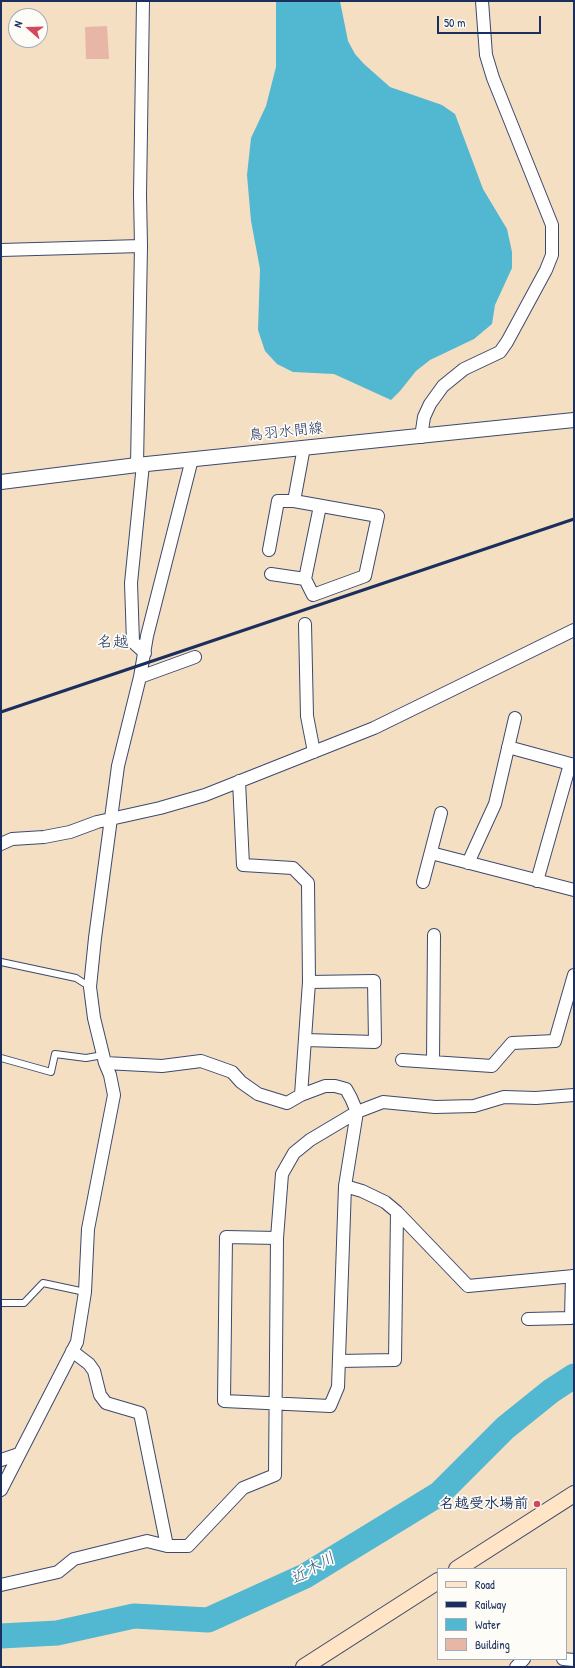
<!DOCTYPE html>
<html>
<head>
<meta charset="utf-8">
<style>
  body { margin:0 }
  #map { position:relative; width:575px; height:1668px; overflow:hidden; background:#f4dfc2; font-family:"Patrick Hand",sans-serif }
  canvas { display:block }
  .frame { position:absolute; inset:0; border:2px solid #1b2f5e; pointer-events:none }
  .legend { position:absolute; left:437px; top:1568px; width:130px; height:92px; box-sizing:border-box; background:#fdfcf7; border:1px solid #a3aaba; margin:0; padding:5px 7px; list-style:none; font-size:12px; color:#1b2f5e }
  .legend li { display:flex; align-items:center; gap:8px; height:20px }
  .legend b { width:20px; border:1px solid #a3aaba }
  .north { position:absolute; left:8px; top:8px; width:40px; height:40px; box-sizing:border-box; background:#fdfcf7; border:1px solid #a3aaba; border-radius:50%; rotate:290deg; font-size:11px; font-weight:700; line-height:16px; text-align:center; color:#1b2f5e }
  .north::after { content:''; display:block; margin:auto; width:14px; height:18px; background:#d1495b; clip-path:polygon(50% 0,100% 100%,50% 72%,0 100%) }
  .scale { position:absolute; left:437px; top:16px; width:104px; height:18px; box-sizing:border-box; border:2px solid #1b2f5e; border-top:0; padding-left:5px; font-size:12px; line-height:14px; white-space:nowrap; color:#1b2f5e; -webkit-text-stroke:3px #fdfcf7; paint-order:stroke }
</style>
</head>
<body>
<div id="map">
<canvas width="575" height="1668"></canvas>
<div class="frame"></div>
<ul class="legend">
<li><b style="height:5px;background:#ffe4c6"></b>Road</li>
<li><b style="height:5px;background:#1b2f5e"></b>Railway</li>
<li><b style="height:11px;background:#52b7d1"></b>Water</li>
<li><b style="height:11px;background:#e7b6a7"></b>Building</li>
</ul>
<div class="north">N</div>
<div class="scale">50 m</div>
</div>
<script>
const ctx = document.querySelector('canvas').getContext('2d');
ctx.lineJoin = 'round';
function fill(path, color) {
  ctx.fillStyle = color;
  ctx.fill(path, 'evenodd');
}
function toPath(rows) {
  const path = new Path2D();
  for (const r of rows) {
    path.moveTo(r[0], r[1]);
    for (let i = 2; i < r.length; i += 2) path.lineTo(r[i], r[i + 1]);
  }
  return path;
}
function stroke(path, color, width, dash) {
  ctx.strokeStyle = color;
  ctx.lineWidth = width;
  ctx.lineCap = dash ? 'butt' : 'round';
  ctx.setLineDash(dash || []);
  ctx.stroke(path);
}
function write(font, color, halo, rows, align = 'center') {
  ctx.font = font + ' "Patrick Hand","Klee One",sans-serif';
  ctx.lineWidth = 3.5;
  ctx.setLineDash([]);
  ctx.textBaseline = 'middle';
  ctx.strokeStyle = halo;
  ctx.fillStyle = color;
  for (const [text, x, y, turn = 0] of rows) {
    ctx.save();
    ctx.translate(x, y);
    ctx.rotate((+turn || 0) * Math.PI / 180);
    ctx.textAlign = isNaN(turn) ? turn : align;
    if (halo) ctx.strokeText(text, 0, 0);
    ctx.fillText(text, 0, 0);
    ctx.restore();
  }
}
const water = toPath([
  [276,1,340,1,348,41,355,54,364,64,390,87,442,105,455,114,483,189,507,229,512,252,512,268,495,305,492,324,474,339,430,360,416,371,400,391,391,400,334,374,293,372,277,364,265,351,258,330,260,269,251,221,247,175,251,138,266,106,276,67]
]);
const river = toPath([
  [1,1636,57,1633,134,1616,208,1620,305,1576,439,1494,505,1428,551,1391,574,1376]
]);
const building = toPath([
  [107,26,109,59,86,59,85,27]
]);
const service = toPath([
  [1,962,76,978,90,987],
  [1,1058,51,1072,55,1054,86,1058,103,1055],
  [1,1303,24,1303,43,1283,85,1292]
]);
const minor = toPath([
  [1,250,141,246],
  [421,437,424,417,430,404,443,386,464,369,500,352,507,342,546,270,552,255,552,225,493,78,486,55,482,1],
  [143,464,131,583,133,642,145,653],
  [137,465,141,246,140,195,143,1],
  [294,501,304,447],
  [269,550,278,501,294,501,378,516,365,576,313,595,305,579,320,506],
  [271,574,305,579],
  [305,624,307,716,314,752],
  [140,677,195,657],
  [508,747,574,765],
  [239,781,243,865,293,868,308,883,309,982,301,1095],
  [1,844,12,839,44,837,70,832,97,822,160,808,205,795,374,728,574,630],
  [431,853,574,890],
  [468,863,495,804,515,718],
  [537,881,570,764],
  [423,882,441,813],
  [305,1040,375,1042,374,981,309,982],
  [402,1060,492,1066,512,1043,555,1041,574,975],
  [433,1062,434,935],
  [105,1063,162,1066,201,1061,232,1072,241,1082,258,1094,287,1103,301,1095,325,1086,335,1086,346,1089,351,1098,357,1112,345,1186,338,1387,330,1406,224,1401,226,1237,277,1238],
  [397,1212,468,1286,574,1276],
  [528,1319,571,1318,572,1276],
  [72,1351,89,1364,94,1371,100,1395,106,1403,140,1413,167,1546],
  [339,1361,395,1360,397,1212,385,1202,362,1191,345,1186],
  [1,1460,19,1454],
  [1,1490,77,1342,85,1292,88,1229,114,1095,110,1075,105,1063,94,1018,90,987,95,938,118,766,140,677,147,636,192,459],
  [1,1585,58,1572,74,1559,147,1541,167,1546,188,1546,243,1488,275,1475,277,1238,282,1174,294,1153,310,1140,357,1112,383,1102,435,1107,474,1106,504,1097,536,1098,574,1095],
  [563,1659,574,1660],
  [516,1667,524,1659]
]);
const tertiary = toPath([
  [1,482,137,465,574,420]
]);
const secondary = toPath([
  [457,1569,574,1494],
  [304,1667,438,1581]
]);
const rail = toPath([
  [1,712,574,519]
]);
const markers = [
  [537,1504,4,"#d1495b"]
];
const streetNames = [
  ["鳥羽水間線",286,432,-6]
];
const poiNames = [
  ["名越受水場前",529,1504]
];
const neighbourhoodNames = [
  ["名越",113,643]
];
const waterNames = [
  ["近木川",313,1569,-29]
];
fill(water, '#52b7d1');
stroke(river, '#52b7d1', 25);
fill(building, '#e7b6a7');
stroke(service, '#3c496d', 8);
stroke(minor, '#3c496d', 14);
stroke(tertiary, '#3c496d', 16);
stroke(secondary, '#3c496d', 18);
stroke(service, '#fff', 6);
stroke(minor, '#fff', 12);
stroke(tertiary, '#fff', 14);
stroke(secondary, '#ffe4c6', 16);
stroke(rail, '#1b2f5e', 3);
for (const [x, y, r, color] of markers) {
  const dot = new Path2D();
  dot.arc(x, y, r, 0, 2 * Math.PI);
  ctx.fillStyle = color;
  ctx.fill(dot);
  stroke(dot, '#fdfcf7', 1.5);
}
write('15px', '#1b2f5e', '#fdfcf7', streetNames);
write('bold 15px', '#1b2f5e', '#fdfcf7', poiNames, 'right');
write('16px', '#1b2f5e', '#fdfcf7', neighbourhoodNames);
write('italic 16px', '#2e5f86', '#fdfcf7', waterNames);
</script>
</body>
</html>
